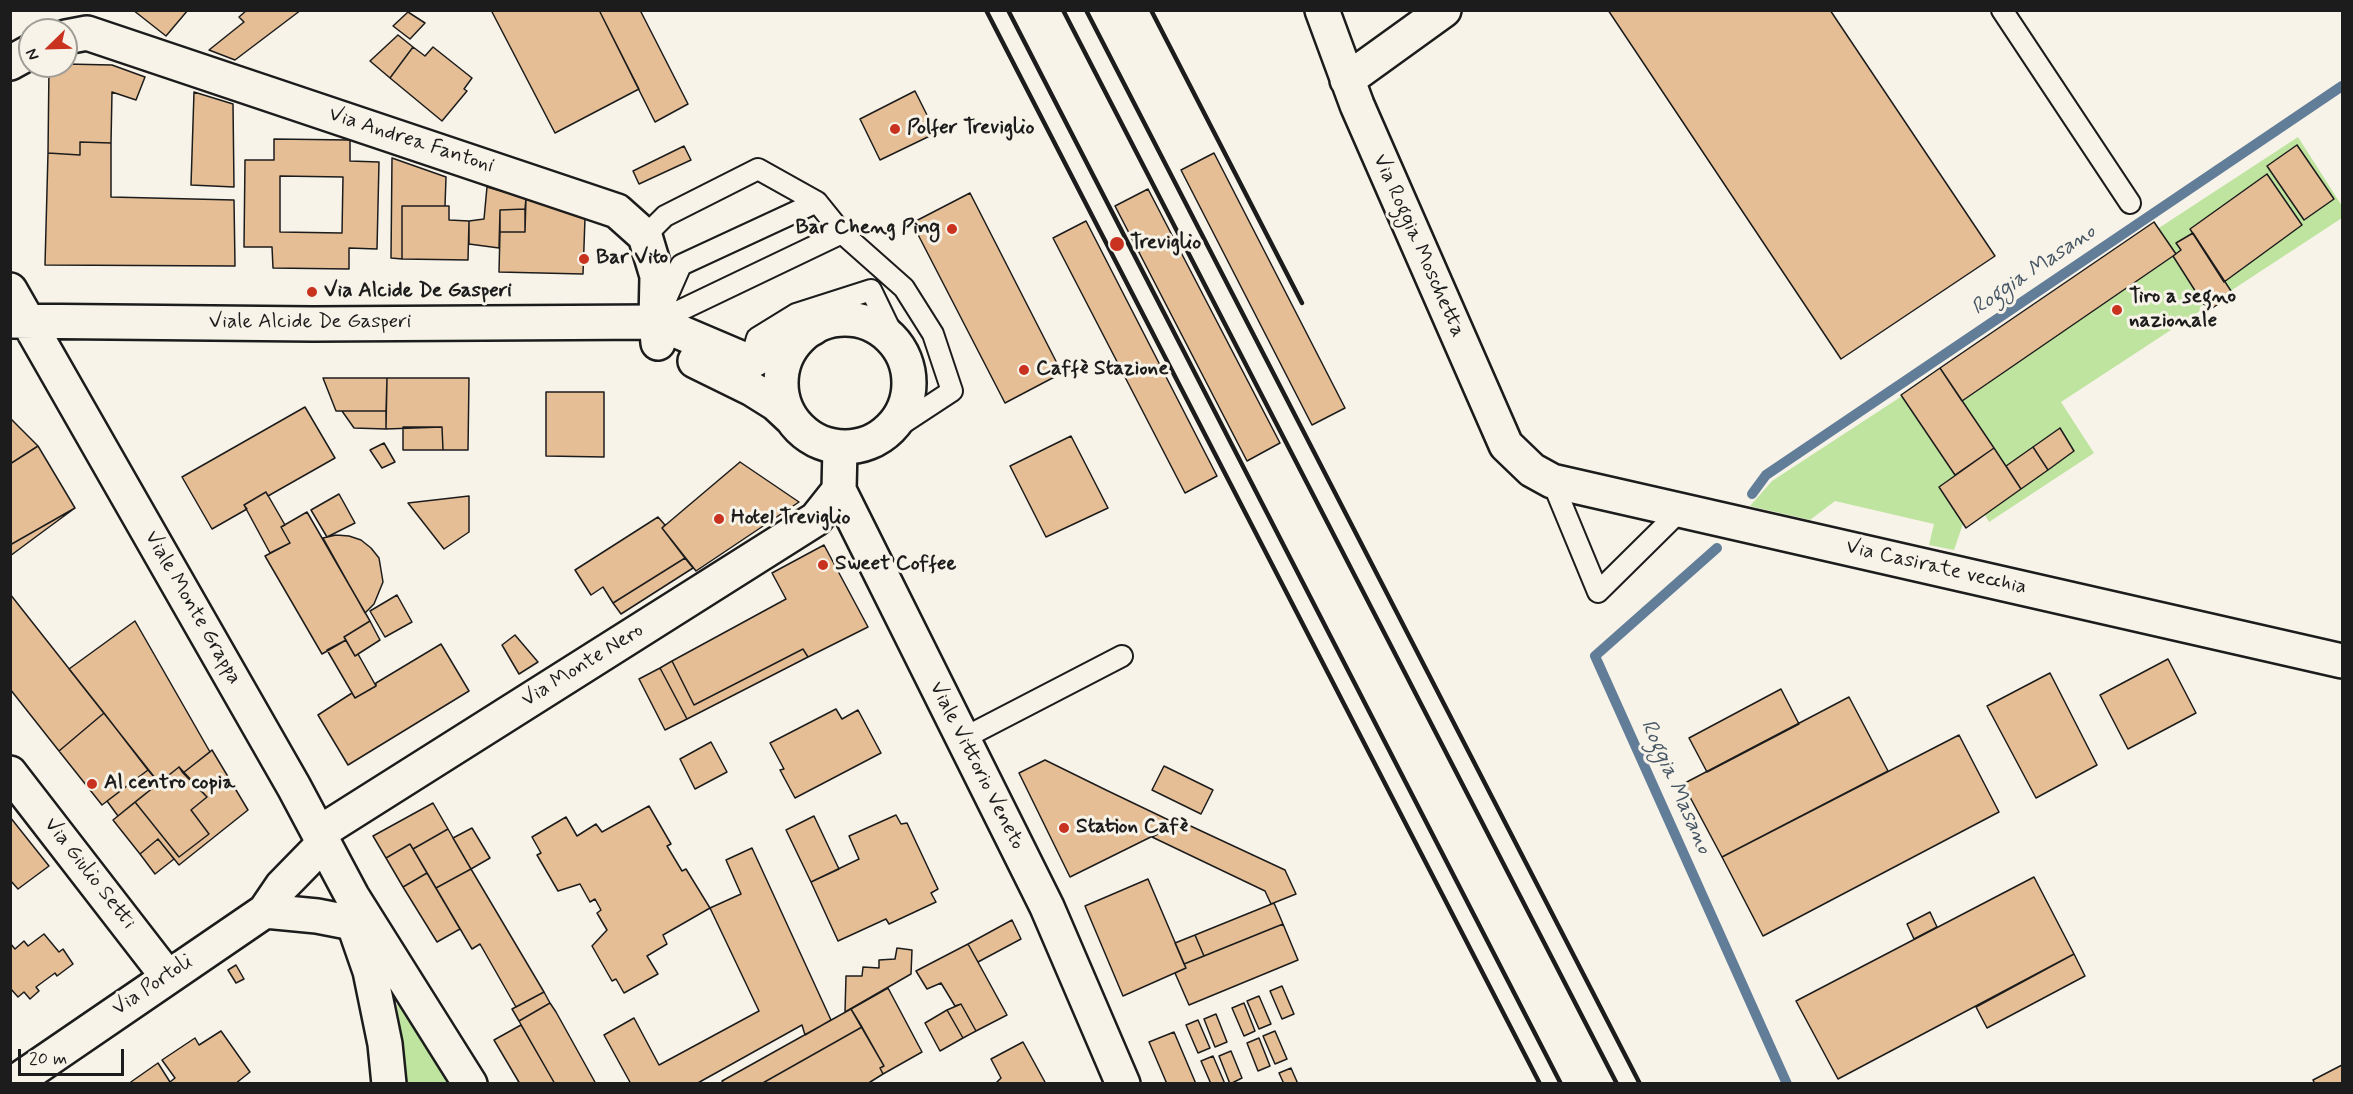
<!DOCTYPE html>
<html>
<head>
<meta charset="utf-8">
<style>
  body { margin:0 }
  #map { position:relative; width:2353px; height:1094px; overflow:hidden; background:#f7f3e8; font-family:Mynerve,sans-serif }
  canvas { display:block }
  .frame { position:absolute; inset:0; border:12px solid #1c1c1c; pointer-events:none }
  .north { position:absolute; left:18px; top:18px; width:60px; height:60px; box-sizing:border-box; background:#f7f3e8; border:2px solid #9f9d96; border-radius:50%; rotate:247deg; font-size:16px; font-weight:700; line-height:24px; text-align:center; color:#1c1c1c }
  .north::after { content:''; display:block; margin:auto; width:21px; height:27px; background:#c8321e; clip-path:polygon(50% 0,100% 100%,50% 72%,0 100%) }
  .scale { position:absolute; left:18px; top:1049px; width:106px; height:27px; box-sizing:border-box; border:3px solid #1c1c1c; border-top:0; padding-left:8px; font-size:18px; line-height:21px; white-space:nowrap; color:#1c1c1c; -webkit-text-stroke:4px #f7f3e8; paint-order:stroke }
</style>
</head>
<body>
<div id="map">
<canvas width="2353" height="1094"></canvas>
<div class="frame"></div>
<div class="north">N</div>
<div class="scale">20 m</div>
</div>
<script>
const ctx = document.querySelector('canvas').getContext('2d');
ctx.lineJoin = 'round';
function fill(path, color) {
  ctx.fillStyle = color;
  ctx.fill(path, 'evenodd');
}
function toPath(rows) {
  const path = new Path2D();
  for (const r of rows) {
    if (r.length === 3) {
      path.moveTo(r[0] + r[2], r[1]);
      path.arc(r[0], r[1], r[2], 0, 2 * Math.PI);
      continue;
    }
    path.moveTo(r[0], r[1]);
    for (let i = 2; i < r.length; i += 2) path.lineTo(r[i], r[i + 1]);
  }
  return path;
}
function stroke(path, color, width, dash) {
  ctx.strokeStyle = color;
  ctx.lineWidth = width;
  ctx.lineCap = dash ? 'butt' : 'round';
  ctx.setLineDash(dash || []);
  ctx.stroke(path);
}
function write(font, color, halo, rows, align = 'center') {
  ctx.font = font + ' Mynerve,sans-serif';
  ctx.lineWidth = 6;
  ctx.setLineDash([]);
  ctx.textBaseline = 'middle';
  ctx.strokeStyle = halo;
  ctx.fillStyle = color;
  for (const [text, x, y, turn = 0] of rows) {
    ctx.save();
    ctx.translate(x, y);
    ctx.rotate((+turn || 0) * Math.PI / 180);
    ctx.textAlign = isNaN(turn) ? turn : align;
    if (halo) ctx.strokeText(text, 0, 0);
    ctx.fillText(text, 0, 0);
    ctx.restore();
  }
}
const green = toPath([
  [2298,137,2342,206,2342,218,2061,402,2094,453,1989,522,1985,515,1966,528,1963,524,1954,550,1929,545,1934,524,1835,501,1810,520,1750,506,1772,481],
  [396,996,459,1083,406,1083]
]);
const stream = toPath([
  [1752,494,1766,475,2342,86],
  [1717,548,1595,656,1787,1084]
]);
const building = toPath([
  [133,10,188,10,166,36,133,10],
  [247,10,301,10,235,60,209,50,244,22,239,17,247,10],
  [491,10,599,10,639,89,555,133,491,10],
  [599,10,640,10,688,104,655,122,599,10],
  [1608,10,1830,10,1995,256,1841,359,1608,10],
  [408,12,425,23,410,39,393,26,408,12],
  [398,35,413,47,390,78,370,61,398,35],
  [413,47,425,56,433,47,472,78,464,89,467,91,442,121,390,78,413,47],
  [66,64,112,65,145,77,136,100,112,92,111,143,80,142,80,155,48,153,49,66,66,66,66,64],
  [915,91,936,133,880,160,860,119,915,91],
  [194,92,233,104,234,187,191,185,194,92],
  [274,139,350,140,350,161,379,162,377,249,349,248,349,269,273,268,272,247,244,247,245,160,274,160,274,139],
  [280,176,343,177,342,233,280,232,280,176],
  [80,142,111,143,111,197,234,200,235,266,45,265,48,153,80,155,80,142],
  [2297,145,2334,199,2304,220,2267,166,2297,145],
  [684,146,691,160,639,184,633,171,684,146],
  [1214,153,1345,408,1312,425,1181,170,1214,153],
  [392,158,446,177,445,206,402,206,402,259,391,258,392,158],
  [2267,174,2302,225,2224,282,2190,229,2267,174],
  [487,187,526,198,525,209,500,210,499,248,469,244,469,221,484,219,487,187],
  [1148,189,1280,443,1247,461,1115,206,1148,189],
  [970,193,1062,373,1005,403,912,223,970,193],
  [526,198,585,218,583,274,499,272,500,232,525,232,526,198],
  [402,206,449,206,449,220,469,221,468,260,402,259,402,206],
  [525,209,525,232,500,232,500,210,525,209],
  [1086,221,1217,476,1185,493,1053,238,1086,221],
  [2154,222,2176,254,1962,401,1940,368,2154,222],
  [2193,233,2233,294,2208,311,2173,256,2181,250,2176,243,2193,233],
  [1940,368,1994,448,1955,475,1901,395,1940,368],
  [323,378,387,378,386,411,336,411,323,378],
  [387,378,469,378,468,450,443,450,442,427,386,429,387,378],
  [546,392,604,392,604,457,546,456,546,392],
  [305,407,335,458,268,496,266,492,244,505,247,509,212,529,182,477,305,407],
  [342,411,386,411,386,429,354,428,342,411],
  [10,418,38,446,10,464,10,418],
  [403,427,442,427,443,450,403,450,403,427],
  [2060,428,2074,451,2048,470,2033,447,2060,428],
  [1071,436,1108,508,1046,537,1010,466,1071,436],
  [384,443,395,462,382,468,370,450,384,443],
  [38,446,75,508,10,545,10,464,38,446],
  [2033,447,2048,470,2021,489,2006,466,2033,447],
  [1994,448,2021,489,1966,528,1939,487,1994,448],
  [740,462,799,502,696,571,662,528,740,462],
  [266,492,285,525,281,527,290,543,270,553,244,505,266,492],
  [339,494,355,523,327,537,311,510,339,494],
  [469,496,469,532,444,549,408,503,469,496],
  [75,508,41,533,10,556,10,545,75,508],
  [307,512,370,621,344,637,346,640,322,654,265,556,290,543,281,527,307,512],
  [658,517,665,525,662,528,685,558,613,603,603,587,591,595,575,570,658,517],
  [336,535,349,536,361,540,371,548,379,558,383,582,374,604,365,613,323,538,336,535],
  [824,545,868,627,808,657,803,649,694,705,672,661,786,599,772,573,824,545],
  [685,558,693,568,621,614,613,603,685,558],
  [10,594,104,713,59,751,10,689,10,594],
  [397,595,412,622,385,637,370,611,397,595],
  [135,621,210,752,183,773,179,767,159,783,69,669,135,621],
  [370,621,380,640,355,656,344,637,370,621],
  [515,635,538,662,519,674,502,645,515,635],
  [346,640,355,656,358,654,376,686,355,698,327,650,346,640],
  [441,644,469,691,348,765,318,715,352,693,355,698,376,686,376,683,441,644],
  [803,649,808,657,687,719,660,668,672,661,694,705,803,649],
  [2168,659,2196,713,2128,749,2100,695,2168,659],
  [660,668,687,719,665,730,639,679,660,668],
  [2050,673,2097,765,2036,798,1987,706,2050,673],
  [1781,689,1799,724,1707,772,1689,738,1781,689],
  [1849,697,1888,771,1722,857,1683,784,1849,697],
  [836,709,842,719,858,710,881,753,795,798,780,770,784,769,770,743,836,709],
  [104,713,148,770,102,805,59,751,104,713],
  [1959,735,1999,812,1763,936,1722,857,1959,735],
  [711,742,727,772,695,789,680,759,711,742],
  [212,750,248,810,179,865,158,839,140,854,113,820,135,802,179,857,209,834,191,810,207,797,183,773,212,750],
  [1045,760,1106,790,1177,824,1070,877,1019,773,1045,760],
  [1164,766,1213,790,1201,814,1152,790,1164,766],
  [179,767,207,797,191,810,209,834,179,857,135,802,179,767],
  [148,770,159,783,118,816,107,801,148,770],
  [433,803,448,829,413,849,410,844,386,858,373,836,433,803],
  [649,806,671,844,667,846,682,871,686,869,710,908,663,935,667,944,647,956,658,974,624,993,616,979,612,981,592,946,607,930,597,913,601,910,595,899,590,902,580,884,558,891,537,855,541,853,532,837,566,817,577,836,596,824,602,832,649,806],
  [896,815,901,824,907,823,938,889,931,893,936,902,889,924,886,919,838,941,811,882,859,859,849,836,896,815],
  [814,816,839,869,811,882,786,830,814,816],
  [10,817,49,866,18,889,10,880,10,817],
  [1182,822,1285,870,1296,894,1271,904,1265,891,1152,837,1182,822],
  [472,828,490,858,471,869,453,838,472,828],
  [448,829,471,869,436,888,413,849,448,829],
  [158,839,174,859,155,874,140,854,158,839],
  [410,844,427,873,403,887,386,858,410,844],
  [752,848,831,1020,805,1035,802,1025,696,1084,631,1084,604,1035,634,1018,659,1065,759,1011,710,908,741,894,726,860,752,848],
  [471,869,544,992,516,1007,480,944,472,949,436,888,471,869],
  [427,873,460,929,437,942,403,887,427,873],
  [2034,877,2074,954,1838,1079,1796,1001,2034,877],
  [1148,879,1186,968,1123,996,1085,906,1148,879],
  [1274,903,1283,924,1204,956,1195,935,1274,903],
  [1930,912,1937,927,1914,939,1907,924,1930,912],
  [1012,920,1021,939,978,962,968,944,1012,920],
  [1283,924,1298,960,1189,1005,1175,973,1186,968,1184,964,1283,924],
  [44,934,59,952,63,949,73,964,57,976,55,973,36,987,39,991,30,999,24,992,18,997,10,988,10,943,15,949,24,941,28,946,44,934],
  [1195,935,1204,956,1184,964,1175,943,1195,935],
  [968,944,1007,1015,976,1031,961,1004,955,1006,941,983,927,989,916,971,968,944],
  [897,948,912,950,911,974,845,1012,846,976,862,976,863,967,879,968,879,960,895,959,897,948],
  [2074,954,2085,976,1987,1028,1976,1007,2074,954],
  [236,965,244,979,236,983,228,970,236,965],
  [1282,986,1294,1014,1282,1019,1270,991,1282,986],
  [888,988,922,1052,883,1074,880,1068,884,1066,851,1009,888,988],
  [544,992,550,1003,519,1021,512,1009,544,992],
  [1259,996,1271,1024,1259,1029,1247,1001,1259,996],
  [550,1003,556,1012,596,1084,555,1084,519,1021,550,1003],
  [1244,1003,1255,1031,1244,1036,1232,1008,1244,1003],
  [961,1004,976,1031,963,1038,947,1010,961,1004],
  [851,1009,862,1027,761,1084,724,1084,722,1081,851,1009],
  [947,1010,963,1038,940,1051,925,1023,947,1010],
  [1216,1014,1227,1042,1215,1047,1204,1019,1216,1014],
  [1198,1020,1210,1048,1198,1053,1186,1025,1198,1020],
  [521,1025,555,1084,520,1084,494,1040,521,1025],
  [862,1027,884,1066,880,1068,883,1074,867,1084,761,1084,862,1027],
  [221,1031,250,1072,235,1084,128,1084,158,1063,170,1082,175,1078,162,1060,195,1038,199,1045,221,1031],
  [1275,1031,1287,1059,1275,1064,1263,1036,1275,1031],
  [1174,1032,1196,1084,1167,1084,1149,1042,1174,1032],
  [1259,1038,1270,1066,1258,1071,1247,1043,1259,1038],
  [1023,1042,1046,1084,995,1084,1001,1078,991,1059,1023,1042],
  [1231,1051,1242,1078,1230,1084,1219,1056,1231,1051],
  [1213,1056,1225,1084,1211,1084,1201,1061,1213,1056],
  [2342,1065,2342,1084,2315,1084,2313,1080,2342,1065],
  [1291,1068,1298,1084,1284,1084,1279,1073,1291,1068]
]);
const lane = toPath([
  [2002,10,2130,203],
  [645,236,665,216,758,169,817,202],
  [663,306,681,265,817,202,842,233,904,288,933,334,952,391,882,437],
  [656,322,842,233],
  [750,362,757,338,796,314,871,290,900,350],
  [1552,481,1598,592,1681,510],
  [962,739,1122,656]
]);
const street = toPath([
  [1322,10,1357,105,1506,445,1532,470,1552,481,2342,661],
  [66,37,87,33,617,211,645,236,657,276,656,322,658,343],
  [10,63,30,52],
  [1347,80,1444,10],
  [840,448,839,490,1047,907,1123,1084],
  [10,773,167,976],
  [319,833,816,519,839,490],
  [265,911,317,916,353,923],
  [12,1084,265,911,282,886,324,843]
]);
const secondary = toPath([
  [10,290,294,787,352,896,470,1084],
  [845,383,64],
  [10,321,313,324,656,322,750,362,813,328],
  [695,361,752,389,776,404,791,418],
  [353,922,370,971,385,1044,389,1084]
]);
const rail = toPath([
  [986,10,1540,1084],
  [1008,10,1561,1084],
  [1063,10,1617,1084],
  [1086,10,1640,1084],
  [1151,10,1302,303]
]);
const markers = [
  [895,129,6,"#c8321e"],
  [952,229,6,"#c8321e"],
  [1117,244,8,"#c8321e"],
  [584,259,6,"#c8321e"],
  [312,292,6,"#c8321e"],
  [2117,310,6,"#c8321e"],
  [1024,370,6,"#c8321e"],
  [719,519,6,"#c8321e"],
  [823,565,6,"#c8321e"],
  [92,784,6,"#c8321e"],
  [1064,828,6,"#c8321e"]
];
const poiNames = [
  ["Polfer Treviglio",907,129],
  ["Bar Cheng Ping",940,229,"right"],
  ["Treviglio",1130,244],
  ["Bar Vito",596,259],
  ["Via Alcide De Gasperi",324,292],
  ["Tiro a segno",2129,298],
  ["nazionale",2129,322],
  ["Caffè Stazione",1036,370],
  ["Hotel Treviglio",731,519],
  ["Sweet Coffee",835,565],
  ["Al centro copia",104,784],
  ["Station Cafè",1076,828]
];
const streetNames = [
  ["Via Andrea Fantoni",411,141,18],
  ["Via Roggia Moschetta",1418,246,66],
  ["Viale Alcide De Gasperi",310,323],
  ["Via Casirate vecchia",1936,568,13],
  ["Viale Monte Grappa",192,608,60],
  ["Via Monte Nero",583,666,-32],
  ["Viale Vittorio Veneto",976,766,63],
  ["Via Giulio Setti",89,874,52],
  ["Via Portoli",153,986,-34]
];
const waterNames = [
  ["Roggia Masano",2034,271,-34],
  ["Roggia Masano",1675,787,66]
];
fill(green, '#bfe49f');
stroke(stream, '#627d98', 10);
fill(building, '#e5be95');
stroke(building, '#1c1c1c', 1.5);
stroke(lane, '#1c1c1c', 24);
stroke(street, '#1c1c1c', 38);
stroke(secondary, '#1c1c1c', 38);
stroke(lane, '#f7f3e8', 20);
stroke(street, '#f7f3e8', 33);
stroke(secondary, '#f7f3e8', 33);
stroke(rail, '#1c1c1c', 4.5);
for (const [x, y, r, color] of markers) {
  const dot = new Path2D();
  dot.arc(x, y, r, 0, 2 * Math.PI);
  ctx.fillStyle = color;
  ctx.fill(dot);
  stroke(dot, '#f7f3e8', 2);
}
write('bold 21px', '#1c1c1c', '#f7f3e8', poiNames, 'left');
write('21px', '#1c1c1c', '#f7f3e8', streetNames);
write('italic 22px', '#455564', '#f7f3e8', waterNames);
</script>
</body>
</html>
